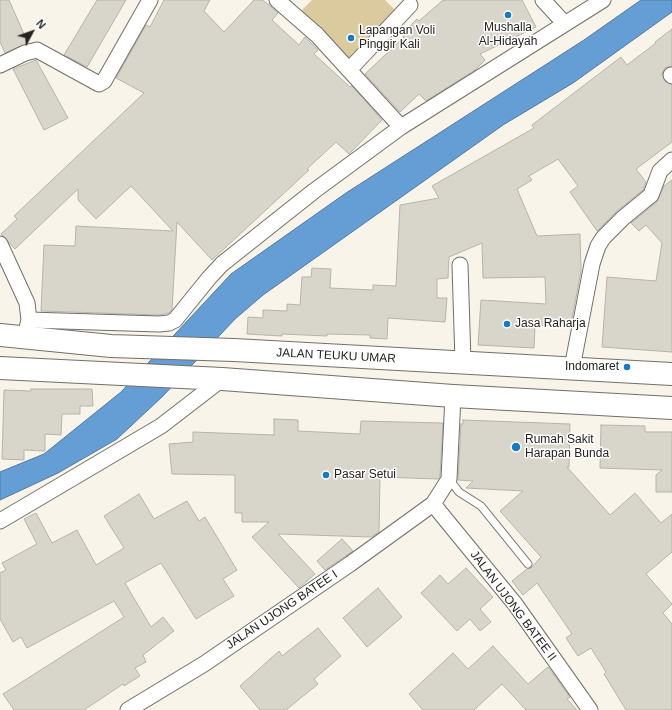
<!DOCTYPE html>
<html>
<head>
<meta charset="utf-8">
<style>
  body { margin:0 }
  #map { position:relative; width:672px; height:710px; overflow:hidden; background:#f8f4ea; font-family:Arial,sans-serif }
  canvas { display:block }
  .north { position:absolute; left:12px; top:12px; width:40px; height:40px; -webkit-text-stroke:3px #fff; paint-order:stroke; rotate:49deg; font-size:11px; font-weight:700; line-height:16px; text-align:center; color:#24231f }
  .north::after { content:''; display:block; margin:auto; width:14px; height:18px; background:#24231f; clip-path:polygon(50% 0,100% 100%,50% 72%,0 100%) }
</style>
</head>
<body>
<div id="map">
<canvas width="672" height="710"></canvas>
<div class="north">N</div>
</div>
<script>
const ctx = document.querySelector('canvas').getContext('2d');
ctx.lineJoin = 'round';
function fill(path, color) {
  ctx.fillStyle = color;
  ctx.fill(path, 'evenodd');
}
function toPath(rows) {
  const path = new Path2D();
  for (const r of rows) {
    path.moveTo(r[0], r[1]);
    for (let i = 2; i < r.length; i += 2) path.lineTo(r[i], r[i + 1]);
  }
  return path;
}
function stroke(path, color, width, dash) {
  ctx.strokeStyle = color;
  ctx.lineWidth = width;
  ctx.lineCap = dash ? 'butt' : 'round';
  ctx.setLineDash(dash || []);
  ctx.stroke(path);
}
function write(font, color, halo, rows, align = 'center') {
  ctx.font = font + ' Arial,sans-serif';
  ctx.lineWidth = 3;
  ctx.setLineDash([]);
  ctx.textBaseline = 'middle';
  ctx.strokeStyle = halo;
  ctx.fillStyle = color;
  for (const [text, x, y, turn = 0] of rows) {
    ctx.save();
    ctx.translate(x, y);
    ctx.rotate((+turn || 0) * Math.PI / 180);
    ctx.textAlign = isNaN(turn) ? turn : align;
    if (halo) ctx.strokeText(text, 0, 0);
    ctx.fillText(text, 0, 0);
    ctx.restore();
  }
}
const green = toPath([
  [312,0,385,0,398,13,352,64,300,12]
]);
const water = toPath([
  [641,0,672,0,672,12,573,83,503,125,263,295,235,319,163,396,117,439,58,473,0,500,0,472,44,454,121,392,231,274,346,193,584,40,641,0]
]);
const building = toPath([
  [0,0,9,0,28,43,5,53,0,42,0,0],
  [97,0,126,0,87,67,64,55,97,0],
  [164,0,210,0,204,11,224,32,254,0,263,0,278,13,272,20,299,45,305,37,318,50,314,54,350,87,352,86,382,120,349,154,336,142,307,169,309,170,212,260,177,222,172,310,169,313,159,315,41,311,44,245,75,246,76,226,173,231,131,186,96,219,78,200,78,189,15,249,1,234,17,219,14,216,144,93,116,78,146,25,150,27,164,0],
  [443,0,522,0,536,27,480,54,485,60,475,70,426,101,419,94,400,112,365,74,404,37,402,34,417,19,419,21,443,0],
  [672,29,672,66,665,68,662,73,665,81,672,85,672,142,636,169,646,182,643,190,617,211,597,231,570,192,578,186,558,159,529,176,532,180,517,189,537,236,580,234,581,271,571,324,535,326,534,348,478,345,481,300,546,304,545,277,483,278,482,243,449,257,448,278,437,279,437,298,447,298,445,322,388,318,387,339,370,338,370,335,327,334,327,336,282,334,282,336,247,334,248,317,263,318,263,310,287,311,287,304,300,305,302,277,311,277,312,268,331,269,330,288,373,290,373,285,396,286,400,205,439,198,432,186,534,128,532,125,621,57,627,65,656,43,655,42,672,29],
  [36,60,68,118,44,130,13,69,36,60],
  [672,180,672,352,602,347,607,277,656,281,662,243,646,225,639,231,631,223,657,202,664,186,672,180],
  [31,389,92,389,93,406,80,406,80,414,62,414,61,435,45,434,45,451,24,450,24,460,2,459,4,390,31,391,31,389],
  [274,419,298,420,298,431,360,434,361,421,443,423,440,476,438,479,380,477,379,532,371,537,278,534,315,574,299,588,252,537,269,522,242,522,242,513,235,513,235,475,172,474,169,444,193,442,193,432,274,435,274,419],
  [463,420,570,424,569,467,567,467,610,515,635,493,661,523,672,514,672,552,646,574,672,604,663,613,672,624,672,710,626,710,604,674,606,672,591,648,578,656,566,638,572,634,537,583,523,595,512,581,527,569,531,568,541,557,500,511,523,491,466,488,473,481,458,480,461,424,463,424,463,420],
  [601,425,645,426,645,432,672,432,672,492,656,492,656,475,662,470,600,468,601,425],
  [139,494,154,519,187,501,199,521,205,517,237,570,223,579,234,596,196,619,161,563,125,583,151,627,163,617,174,631,143,655,146,662,135,668,140,676,124,686,123,684,84,710,14,710,3,694,124,617,114,601,27,648,21,637,13,642,0,619,0,573,6,570,2,563,37,544,24,519,36,513,52,543,77,530,96,565,124,548,104,516,139,494],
  [342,539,353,551,325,570,317,561,342,539],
  [466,568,493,597,480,609,491,622,480,631,470,619,457,631,421,593,440,575,448,584,466,568],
  [378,588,402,617,367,647,343,618,378,588],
  [318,628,341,656,314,679,318,684,286,710,260,710,240,686,279,651,282,656,318,628],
  [493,646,528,684,548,667,570,697,567,699,577,710,526,710,502,684,474,710,423,710,409,694,453,653,468,669,493,646]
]);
const service = toPath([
  [449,479,459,492,481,506,528,564]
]);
const minor = toPath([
  [277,0,317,35,401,127],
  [543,0,565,24],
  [0,65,25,53,37,50,99,84,104,81,150,0],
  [349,70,410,5],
  [671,75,672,76],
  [0,244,27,303,29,320,27,328],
  [460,265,463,362],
  [29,320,159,324,169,323,175,320,209,278,222,264,314,191,401,127,603,0],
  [572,368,592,264,598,246,603,238,623,218,651,195,660,171,672,160],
  [433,504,515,604,590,710],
  [0,521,161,426,222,379],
  [128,710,204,664,350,564,433,504,449,479,453,396]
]);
const trunk = toPath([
  [0,335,111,346,234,350,672,374],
  [0,368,222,379,453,396,672,408]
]);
const markers = [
  [508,15,4,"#1879c5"],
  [351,38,4,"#1879c5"],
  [507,324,4,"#1879c5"],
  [627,367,4,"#1879c5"],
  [516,447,5,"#1879c5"],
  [326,475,4,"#1879c5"]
];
const poiNames = [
  ["Mushalla",508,28,"center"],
  ["Al-Hidayah",508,42,"center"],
  ["Lapangan Voli",359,31],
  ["Pinggir Kali",359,45],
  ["Jasa Raharja",515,324],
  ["Indomaret",619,367,"right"],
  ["Rumah Sakit",525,440],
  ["Harapan Bunda",525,454],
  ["Pasar Setui",334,475]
];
const streetNames = [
  ["JALAN TEUKU UMAR",336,356,3],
  ["JALAN UJONG BATEE II",513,606,53],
  ["JALAN UJONG BATEE I",282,610,-34]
];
fill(green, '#dbca9e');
fill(water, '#659ed5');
stroke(water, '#52799e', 1);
fill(building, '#d8d5cb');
stroke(building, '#b6b3aa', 1);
stroke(service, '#726f66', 9);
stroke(minor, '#726f66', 17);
stroke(trunk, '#726f66', 24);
stroke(service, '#fff', 7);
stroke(minor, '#fff', 15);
stroke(trunk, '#fff', 22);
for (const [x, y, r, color] of markers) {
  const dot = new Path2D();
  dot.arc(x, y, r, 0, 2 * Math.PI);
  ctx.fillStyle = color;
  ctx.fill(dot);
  stroke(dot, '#fff', 1.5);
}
write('12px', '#24231f', '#fff', poiNames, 'left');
write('12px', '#24231f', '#fff', streetNames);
</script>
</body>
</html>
